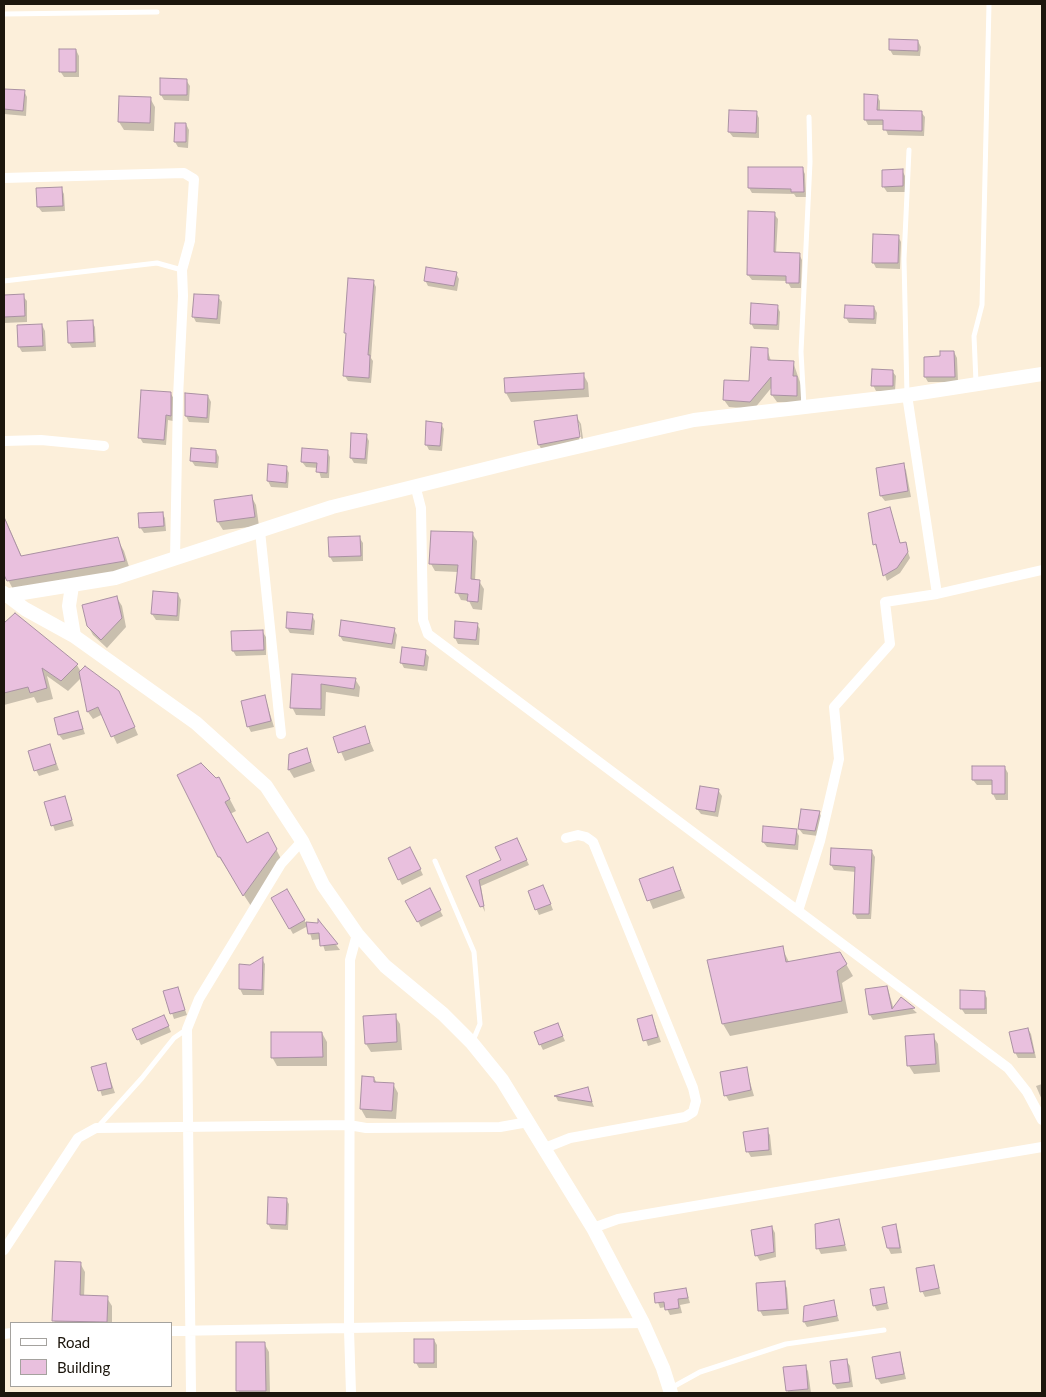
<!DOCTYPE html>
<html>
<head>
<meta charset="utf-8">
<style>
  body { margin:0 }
  #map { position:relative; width:1046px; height:1397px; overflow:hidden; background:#fcefda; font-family:Lato,sans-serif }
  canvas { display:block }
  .frame { position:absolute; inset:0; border:5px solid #1c160d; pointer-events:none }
  .legend { position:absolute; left:10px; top:1322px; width:162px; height:65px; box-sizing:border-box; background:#fff; border:1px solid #a4a29e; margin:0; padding:6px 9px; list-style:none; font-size:15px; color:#1c160d }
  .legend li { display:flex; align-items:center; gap:10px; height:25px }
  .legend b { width:25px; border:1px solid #a4a29e }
</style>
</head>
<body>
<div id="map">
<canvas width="1046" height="1397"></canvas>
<div class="frame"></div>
<ul class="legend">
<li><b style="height:6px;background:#fff"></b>Road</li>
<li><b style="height:14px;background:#e9c0de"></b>Building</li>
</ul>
</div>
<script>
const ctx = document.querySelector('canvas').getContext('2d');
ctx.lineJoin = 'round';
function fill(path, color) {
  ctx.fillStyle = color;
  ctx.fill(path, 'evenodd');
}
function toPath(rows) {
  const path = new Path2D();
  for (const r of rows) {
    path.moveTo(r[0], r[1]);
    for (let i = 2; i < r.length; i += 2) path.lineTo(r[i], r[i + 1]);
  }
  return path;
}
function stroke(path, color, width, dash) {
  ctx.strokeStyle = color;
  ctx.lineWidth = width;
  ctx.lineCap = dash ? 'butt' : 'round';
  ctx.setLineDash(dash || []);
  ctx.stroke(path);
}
const shadow = toPath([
  [918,41,921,47,920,56,893,55,890,50],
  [76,50,79,56,79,77,64,77,60,71],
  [186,80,190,86,189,101,164,100,161,95],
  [4,90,24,91,27,97,26,116,4,114],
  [877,96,880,101,880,111,921,112,925,117,924,136,888,135,884,125,868,125,865,119],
  [150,98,155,107,154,131,124,130,119,122],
  [756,112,759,118,759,138,733,137,729,132],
  [186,124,189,130,188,148,178,147,175,142],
  [802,168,805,174,806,197,796,197,794,194,752,193,749,188],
  [902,170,905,176,905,192,887,192,883,186],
  [61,188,64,194,65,211,42,212,38,207],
  [774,214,778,219,776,253,799,254,802,260,801,288,791,288,787,281,752,280,748,275],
  [898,236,901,242,900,269,876,268,873,262],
  [456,273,459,279,457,291,428,286,425,280],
  [373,281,376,287,371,358,373,361,371,383,348,381,345,376,347,336,345,332],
  [4,296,23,296,27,301,27,322,4,323],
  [218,297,222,302,220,324,196,322,193,316],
  [777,306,780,312,779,330,754,329,751,323],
  [874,307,877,313,876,324,849,323,846,318],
  [92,322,95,327,96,347,72,348,69,343],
  [42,325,45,331,46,351,22,352,19,347],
  [767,349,771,361,793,362,801,385,801,403,777,402,772,395,772,387,754,409,729,407,724,400,725,381,750,382],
  [954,352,957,358,958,382,928,382,925,377,941,358],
  [892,371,896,376,895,391,876,391,873,385],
  [583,374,588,383,589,397,511,402,506,393],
  [171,394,174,399,173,421,168,420,166,445,143,443,140,438],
  [186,395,208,396,211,402,209,423,189,422,186,416],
  [576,416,581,424,584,446,544,454,539,445,536,422],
  [577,423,579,423,582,443,580,444],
  [441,424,444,429,442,451,429,450,426,444],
  [366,435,369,441,367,464,354,463,351,458],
  [216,451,219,457,218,468,195,466,191,460],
  [327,451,330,457,329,478,321,478,318,468,306,467,302,462],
  [903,465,906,470,911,497,885,501,881,496],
  [269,466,286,467,289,473,288,488,271,487,268,481],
  [251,496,256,505,259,526,223,530,218,522,216,501],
  [890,509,901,545,905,544,910,558,900,573,887,581,875,544],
  [162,513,165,518,166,531,144,533,140,527],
  [4,516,22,557,117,539,124,551,131,573,15,593,4,572],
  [472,533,477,541,475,581,479,581,484,589,482,610,473,609,469,601,461,600,457,592,458,572,435,571,431,564],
  [359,537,363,543,363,561,333,562,330,557],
  [178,594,181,600,179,621,156,620,152,614],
  [117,598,122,606,126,627,107,648,93,635,88,626],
  [15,615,77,665,81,672,123,700,138,735,117,744,103,714,93,719,88,712,82,677,68,691,47,676,53,699,37,703,34,697,4,705,4,625],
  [312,615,315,621,314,635,290,633,287,628],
  [456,623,477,624,480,629,479,645,458,644,455,638],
  [394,629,397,635,395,649,343,641,340,636],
  [262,631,266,637,266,655,236,656,233,651],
  [425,652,429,657,427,671,404,668,401,662],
  [293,676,355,679,360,687,359,697,326,692,325,716,296,715,292,707],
  [265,697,274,727,251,732,248,726],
  [78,713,85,734,63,740,59,735],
  [364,728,374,751,345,761,335,738],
  [50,746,59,770,39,776,36,770],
  [306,749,315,771,294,778,289,770,290,755],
  [1005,768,1008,773,1008,800,996,800,993,794,993,785,977,785,973,780],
  [225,790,236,811,230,814,247,844,274,845,282,861,251,906,219,857],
  [718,790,722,796,718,817,701,814,697,809],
  [65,798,74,826,55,831,45,803],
  [819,812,822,818,818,836,803,834,799,829],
  [796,830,799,836,798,850,767,847,763,842],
  [519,844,529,865,481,886,485,912,468,877,503,860],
  [872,852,875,857,871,919,857,919,854,913,856,872,834,870,831,865],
  [413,854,423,875,402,885,389,859],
  [673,869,685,898,653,909,641,880],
  [429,890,443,916,421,927,407,901],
  [287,891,306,923,320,923,340,950,325,951,321,939,312,940,308,926,293,934,273,899],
  [529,892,546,892,553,910,539,915],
  [782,948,789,962,846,964,853,976,842,983,848,1013,730,1036,723,1024,709,961],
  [262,959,265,964,264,995,243,995,240,989,241,966,250,966],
  [177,988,187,1015,174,1019,165,992],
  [888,989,894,1010,902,999,917,1013,873,1020,870,1015,866,990],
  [984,992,987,998,987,1014,965,1014,961,1008],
  [395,1016,400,1024,402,1050,371,1052,366,1044],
  [652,1016,661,1042,648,1046,639,1020],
  [167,1022,171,1032,141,1045,134,1030],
  [558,1025,565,1041,543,1050,540,1044],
  [1028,1029,1031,1034,1036,1058,1018,1058,1015,1052],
  [322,1033,327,1042,327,1066,277,1066,272,1057],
  [933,1036,938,1044,940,1072,914,1074,909,1066],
  [105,1064,115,1093,102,1096,93,1068],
  [746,1068,754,1096,729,1101,726,1096],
  [363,1078,374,1078,377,1083,393,1084,398,1093,396,1119,366,1118,361,1109],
  [1042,1084,1042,1100,1036,1086],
  [587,1088,594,1107,558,1101,556,1097],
  [767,1130,770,1135,772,1155,751,1157,748,1152],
  [286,1199,289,1204,288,1230,271,1229,268,1224],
  [838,1221,847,1251,821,1254,818,1248],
  [895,1226,898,1231,902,1253,891,1254,888,1248],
  [772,1227,775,1233,776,1257,760,1261,757,1256,752,1231],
  [80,1263,85,1272,84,1297,107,1298,112,1306,112,1323,55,1323,54,1320],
  [934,1267,941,1294,925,1297,922,1291],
  [784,1282,787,1288,789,1314,763,1316,760,1311],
  [883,1288,889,1309,877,1311,874,1305],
  [686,1289,690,1303,680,1305,682,1313,670,1315,666,1307,660,1308,655,1294],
  [833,1301,839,1321,807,1327,804,1322,805,1307],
  [434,1340,437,1345,437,1368,419,1368,416,1363],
  [237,1343,264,1343,269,1352,270,1393,239,1393],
  [900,1353,906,1379,881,1384,877,1378],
  [846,1360,850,1366,853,1387,837,1389,834,1384,831,1363],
  [805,1366,808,1371,811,1393,788,1393,785,1368]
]);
const building = toPath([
  [889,39,918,40,918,51,889,50,889,39],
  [59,49,76,49,76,72,59,72,59,49],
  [160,78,187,79,187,95,160,95,160,78],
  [4,89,25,90,23,111,4,109,4,89],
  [864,94,878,95,877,110,922,111,922,131,883,130,883,120,864,120,864,94],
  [119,96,151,97,150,123,118,122,119,96],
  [729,110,757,111,756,133,728,132,729,110],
  [175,123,186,123,186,142,174,142,175,123],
  [748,167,803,167,804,192,791,192,791,189,748,188,748,167],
  [903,169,903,186,882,187,882,170,903,169],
  [62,187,63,206,37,207,36,188,62,187],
  [748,211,775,212,774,252,800,253,799,283,786,283,786,276,747,275,748,211],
  [873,234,899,235,898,263,872,263,873,234],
  [426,267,457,272,454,286,424,281,426,267],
  [348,278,374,280,368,355,370,355,369,378,343,376,346,333,344,333,348,278],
  [24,294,25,316,4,317,4,295,24,294],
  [194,294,219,295,217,319,192,317,194,294],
  [751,303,778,305,777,325,750,324,751,303],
  [845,305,874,306,874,319,844,318,845,305],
  [93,320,94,342,68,343,67,321,93,320],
  [42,324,43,346,18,347,17,325,42,324],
  [751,347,768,348,768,360,794,361,793,376,797,376,797,396,771,395,771,377,750,402,723,400,724,380,749,381,751,347],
  [940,351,954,351,955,377,924,377,924,357,940,356,940,351],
  [872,369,893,370,893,386,871,386,872,369],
  [584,373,584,389,505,393,504,378,584,373],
  [141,390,171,392,171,416,166,415,164,440,138,438,141,390],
  [185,393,208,395,207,418,185,416,185,393],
  [577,415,580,437,538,445,534,421,577,415],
  [426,421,442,423,440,446,425,445,426,421],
  [351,433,367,434,365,459,350,458,351,433],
  [191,448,216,450,216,463,190,461,191,448],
  [302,448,328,450,327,473,316,472,317,463,301,462,302,448],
  [904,463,908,491,880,496,876,468,904,463],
  [268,464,287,466,286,483,267,481,268,464],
  [252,495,255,517,217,522,214,500,252,495],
  [890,507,900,543,906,542,908,552,897,568,883,576,876,544,873,545,868,513,890,507],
  [163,512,164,526,139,528,138,513,163,512],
  [4,517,21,556,118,537,125,561,7,581,4,575,4,517],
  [431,531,473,532,471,579,480,580,478,602,467,601,468,594,455,593,458,565,429,564,431,531],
  [360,536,361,556,329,557,328,537,360,536],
  [153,591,178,593,177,616,151,614,153,591],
  [117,596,122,618,101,640,87,626,82,605,117,596],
  [287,612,313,614,311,630,286,628,287,612],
  [15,613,78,664,61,681,42,668,47,688,30,693,28,687,4,693,4,623,15,613],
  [341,620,395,628,392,644,339,636,341,620],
  [455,621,478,623,476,640,454,638,455,621],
  [263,630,264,650,232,651,231,631,263,630],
  [402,647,426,650,424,666,400,663,402,647],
  [85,666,119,691,135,727,111,737,98,707,87,712,79,672,85,666],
  [292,674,356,678,354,689,321,684,321,709,290,708,292,674],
  [265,695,271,721,247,727,241,701,265,695],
  [78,711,83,729,58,735,54,718,78,711],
  [365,726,370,743,338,753,333,737,365,726],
  [50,744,56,764,34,771,28,751,50,744],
  [307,748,311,762,288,770,289,754,307,748],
  [201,763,216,778,219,777,230,799,225,802,247,843,268,832,277,849,243,896,220,857,218,857,177,775,201,763],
  [972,766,1005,766,1005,794,992,794,992,780,972,780,972,766],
  [700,786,719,789,715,812,696,809,700,786],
  [65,796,72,820,51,826,44,802,65,796],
  [801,809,820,811,815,831,798,829,801,809],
  [763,826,797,829,795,845,762,842,763,826],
  [517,838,527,860,479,880,484,906,480,907,466,876,501,860,495,847,517,838],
  [410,847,421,869,398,880,388,858,410,847],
  [831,848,872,850,869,914,853,914,855,867,830,865,831,848],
  [673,867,681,890,647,901,639,879,673,867],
  [543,885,551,904,535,910,528,891,543,885],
  [430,888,441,910,417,922,405,901,430,888],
  [287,889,305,920,289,929,271,898,287,889],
  [318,919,321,923,338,944,320,946,319,933,308,934,306,922,318,923,318,919],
  [783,946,786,962,840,952,847,964,837,971,842,1001,722,1024,707,960,783,946],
  [263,957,262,990,239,989,239,964,250,965,263,957],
  [887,986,892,1009,901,997,915,1008,869,1015,865,989,887,986],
  [178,987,185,1010,170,1014,163,991,178,987],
  [960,990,985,991,985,1009,960,1009,960,990],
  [396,1014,397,1042,365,1044,363,1016,396,1014],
  [164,1015,169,1026,137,1040,132,1029,164,1015],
  [652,1015,658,1037,643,1041,637,1019,652,1015],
  [558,1023,563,1036,539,1045,534,1032,558,1023],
  [1028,1028,1034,1053,1014,1053,1009,1032,1028,1028],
  [271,1032,322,1032,323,1057,271,1058,271,1032],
  [934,1034,936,1064,907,1066,905,1036,934,1034],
  [106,1063,112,1088,98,1091,91,1067,106,1063],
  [747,1067,751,1090,724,1096,720,1072,747,1067],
  [362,1076,374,1077,374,1082,394,1083,392,1111,360,1109,362,1076],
  [588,1087,592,1102,554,1096,588,1087],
  [768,1128,769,1150,746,1152,743,1132,768,1128],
  [268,1197,287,1198,286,1225,267,1224,268,1197],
  [839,1219,845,1245,816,1249,815,1224,839,1219],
  [896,1224,900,1248,887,1248,882,1227,896,1224],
  [772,1226,774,1252,755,1256,751,1230,772,1226],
  [55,1261,81,1262,80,1295,108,1296,107,1322,52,1321,55,1261],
  [934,1265,939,1288,920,1292,916,1268,934,1265],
  [785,1281,787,1309,758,1311,756,1283,785,1281],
  [884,1287,887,1303,873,1306,870,1289,884,1287],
  [686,1288,688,1298,678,1299,679,1308,665,1310,664,1302,655,1303,654,1293,686,1288],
  [834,1300,837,1316,803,1322,804,1306,834,1300],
  [414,1339,434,1339,434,1363,414,1363,414,1339],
  [236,1342,265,1342,266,1391,236,1391,236,1342],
  [900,1352,904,1374,876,1379,872,1357,900,1352],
  [847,1359,850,1382,833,1384,830,1361,847,1359],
  [806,1365,808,1389,786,1391,783,1367,806,1365]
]);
const service = toPath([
  [4,14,157,12],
  [4,281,157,263,182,270],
  [976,382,974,336,982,305,989,4],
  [907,395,904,259,909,150],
  [804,407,801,352,810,162,809,117],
  [435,861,474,952,480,1024,472,1043],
  [97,1128,142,1078,174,1038,187,1029],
  [671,1388,700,1372,786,1344,884,1330]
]);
const minor = toPath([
  [4,178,184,173,194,179,190,241,182,270,183,296,178,397,175,559],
  [907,395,937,594,1042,570],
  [4,441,41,440,104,446],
  [415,485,421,508,423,620,428,634,1008,1068,1027,1092,1042,1120],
  [260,531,281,734],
  [798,911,820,841,839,759,834,707,890,644,885,602,937,594],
  [545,1148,570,1138,685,1117,693,1112,696,1101,693,1088,593,842,586,837,578,835,566,838],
  [593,1228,618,1219,1042,1147],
  [4,1250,78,1138,96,1128,349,1125,366,1128,500,1127,528,1122],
  [171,1331,643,1323],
  [4,1334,11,1333],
  [191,1393,187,1029,199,999,281,864,302,841],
  [351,1393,349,1330,350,960,357,934]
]);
const tertiary = toPath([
  [72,586,69,606,74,636],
  [4,593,25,609,74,636,196,723,266,786,302,841,323,885,357,934,385,966,443,1014,472,1043,502,1080,593,1228,643,1323,663,1368,671,1393],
  [4,596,115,578,332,507,525,459,694,420,907,395,1042,374]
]);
fill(shadow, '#0003');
fill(building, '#e9c0de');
stroke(building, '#aa91a3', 1);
stroke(service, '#fff', 5);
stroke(minor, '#fff', 10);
stroke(tertiary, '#fff', 14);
</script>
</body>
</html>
